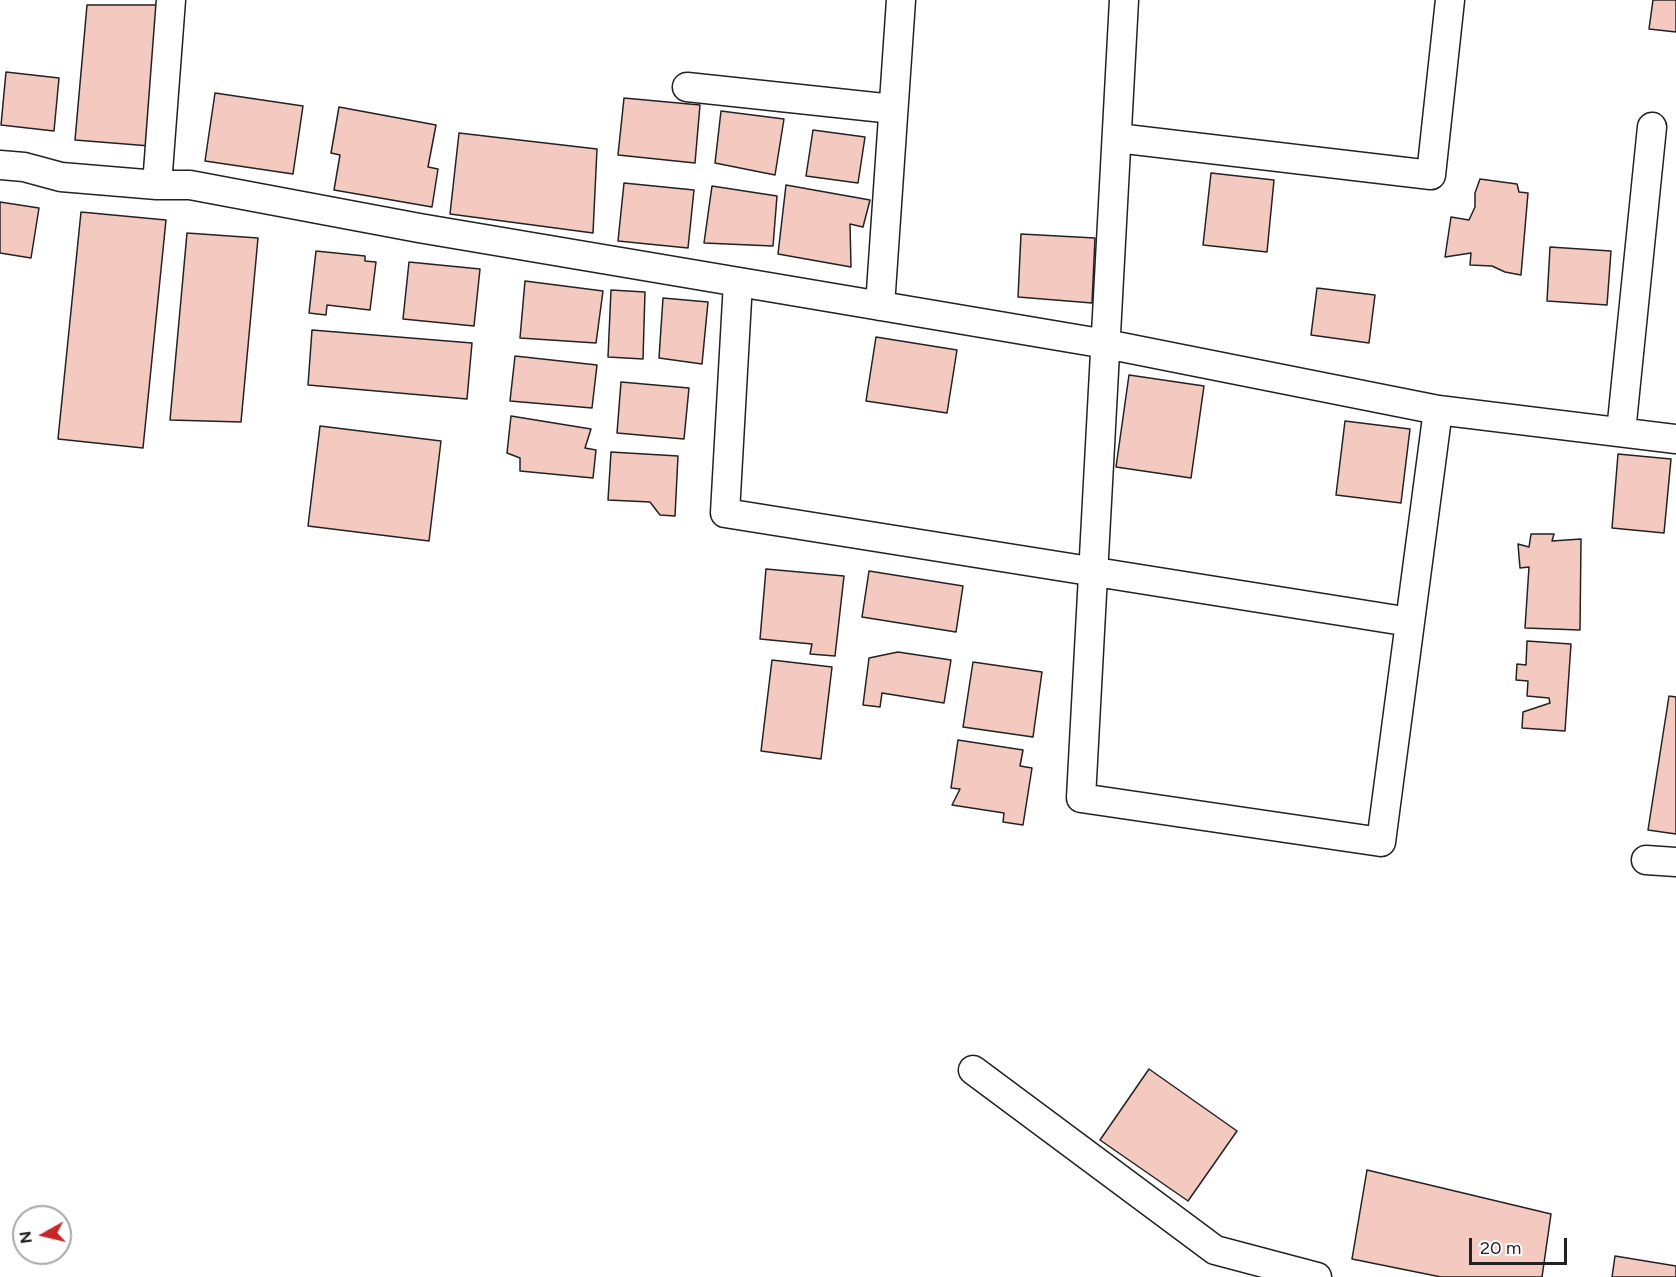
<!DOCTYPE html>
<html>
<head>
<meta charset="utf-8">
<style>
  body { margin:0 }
  #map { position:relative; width:1676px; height:1277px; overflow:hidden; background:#fff; font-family:Figtree,sans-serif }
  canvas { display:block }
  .north { position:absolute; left:12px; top:1205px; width:60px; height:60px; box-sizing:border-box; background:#fff; border:2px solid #a7a7a7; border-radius:50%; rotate:262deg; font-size:16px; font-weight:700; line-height:24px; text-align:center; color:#222 }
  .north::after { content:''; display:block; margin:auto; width:21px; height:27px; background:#c62828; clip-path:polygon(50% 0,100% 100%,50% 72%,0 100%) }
  .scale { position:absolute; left:1469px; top:1238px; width:98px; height:27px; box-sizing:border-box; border:3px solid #222; border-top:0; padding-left:8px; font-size:18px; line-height:21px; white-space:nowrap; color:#222; -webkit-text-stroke:4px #fff; paint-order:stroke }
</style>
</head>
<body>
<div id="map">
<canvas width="1676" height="1277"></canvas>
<div class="north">N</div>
<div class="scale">20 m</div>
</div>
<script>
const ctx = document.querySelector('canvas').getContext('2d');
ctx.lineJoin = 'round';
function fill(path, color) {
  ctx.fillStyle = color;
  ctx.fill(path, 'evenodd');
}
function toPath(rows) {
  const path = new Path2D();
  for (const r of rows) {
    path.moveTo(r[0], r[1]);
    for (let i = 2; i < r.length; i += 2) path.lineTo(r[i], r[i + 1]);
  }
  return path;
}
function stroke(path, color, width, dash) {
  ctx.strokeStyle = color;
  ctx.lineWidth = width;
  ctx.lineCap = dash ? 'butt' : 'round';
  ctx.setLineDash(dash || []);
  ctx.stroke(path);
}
const building = toPath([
  [1653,0,1676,0,1676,32,1649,29,1653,0],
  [87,5,160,5,150,146,75,140,87,5],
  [6,72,59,78,54,131,1,125,6,72],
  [215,93,303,106,293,174,205,161,215,93],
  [624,98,700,105,695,163,618,155,624,98],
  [339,107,436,125,428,167,438,169,432,207,334,190,340,155,331,153,339,107],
  [721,111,784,119,775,175,715,163,721,111],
  [813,130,865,137,858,183,806,176,813,130],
  [459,133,597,149,593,233,450,214,459,133],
  [1211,173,1274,180,1267,252,1203,245,1211,173],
  [1480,179,1517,184,1519,192,1528,193,1521,275,1505,272,1492,266,1470,265,1471,253,1445,257,1451,217,1469,220,1475,207,1475,193,1480,179],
  [624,183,694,190,688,248,618,241,624,183],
  [786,185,870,200,863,227,850,224,851,267,778,254,786,185],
  [712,186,777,196,773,246,704,243,712,186],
  [0,202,39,208,31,258,0,253,0,202],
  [81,212,166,220,143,448,58,439,81,212],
  [187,233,258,238,241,422,170,420,187,233],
  [1021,234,1095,238,1092,303,1018,297,1021,234],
  [1550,247,1611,251,1607,305,1547,301,1550,247],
  [316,251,365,256,365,261,376,262,370,310,327,305,326,315,309,313,316,251],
  [409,262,480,269,474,326,403,319,409,262],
  [525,281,603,291,596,343,520,338,525,281],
  [1317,288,1375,295,1369,343,1311,335,1317,288],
  [611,290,645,292,643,359,608,357,611,290],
  [663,298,708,302,702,364,659,358,663,298],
  [312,330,472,343,467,399,308,385,312,330],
  [876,337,957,350,947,413,866,401,876,337],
  [515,356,597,365,592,408,510,401,515,356],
  [1129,375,1204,386,1191,478,1116,467,1129,375],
  [621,382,689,388,684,439,617,433,621,382],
  [511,416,591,429,585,448,596,450,593,478,520,471,520,458,507,453,511,416],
  [1345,421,1410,429,1401,503,1336,495,1345,421],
  [320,426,441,441,429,541,308,526,320,426],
  [611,452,678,456,675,516,660,515,650,502,608,500,611,452],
  [1618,454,1671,459,1664,533,1612,528,1618,454],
  [1531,534,1554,534,1552,541,1581,539,1580,630,1525,628,1529,567,1520,568,1518,544,1529,547,1531,534],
  [766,569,844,576,835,656,810,654,812,644,760,639,766,569],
  [869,571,963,586,956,632,862,617,869,571],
  [1527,641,1571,644,1565,731,1522,728,1523,712,1550,703,1549,698,1527,696,1528,681,1516,680,1517,664,1526,665,1527,641],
  [898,652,951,660,944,703,882,693,880,707,863,705,869,658,898,652],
  [772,660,832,667,821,759,761,751,772,660],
  [973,662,1042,672,1033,737,963,727,973,662],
  [1669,696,1676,697,1676,834,1648,830,1669,696],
  [958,740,1023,750,1020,766,1032,768,1023,825,1003,822,1004,813,952,805,960,789,951,788,958,740],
  [1149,1069,1237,1131,1188,1201,1100,1140,1149,1069],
  [1367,1170,1551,1214,1542,1277,1441,1277,1352,1259,1367,1170],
  [1615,1256,1676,1266,1676,1277,1612,1277,1615,1256]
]);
const minor = toPath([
  [1124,0,1081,798,1381,842,1438,410],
  [687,87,893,109],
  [1117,138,1431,175,1450,0],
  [0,165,24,167,61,177,157,185,190,185,419,228,1106,344,1438,410,1676,439],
  [157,185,171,0],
  [738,282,725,513,1410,622],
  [880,306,901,0],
  [1621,432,1652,127],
  [1646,860,1676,862],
  [973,1070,1215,1250,1317,1277]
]);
fill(building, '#f3c9c0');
stroke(building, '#222', 1.5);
stroke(minor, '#222', 31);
stroke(minor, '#fff', 28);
</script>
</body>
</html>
